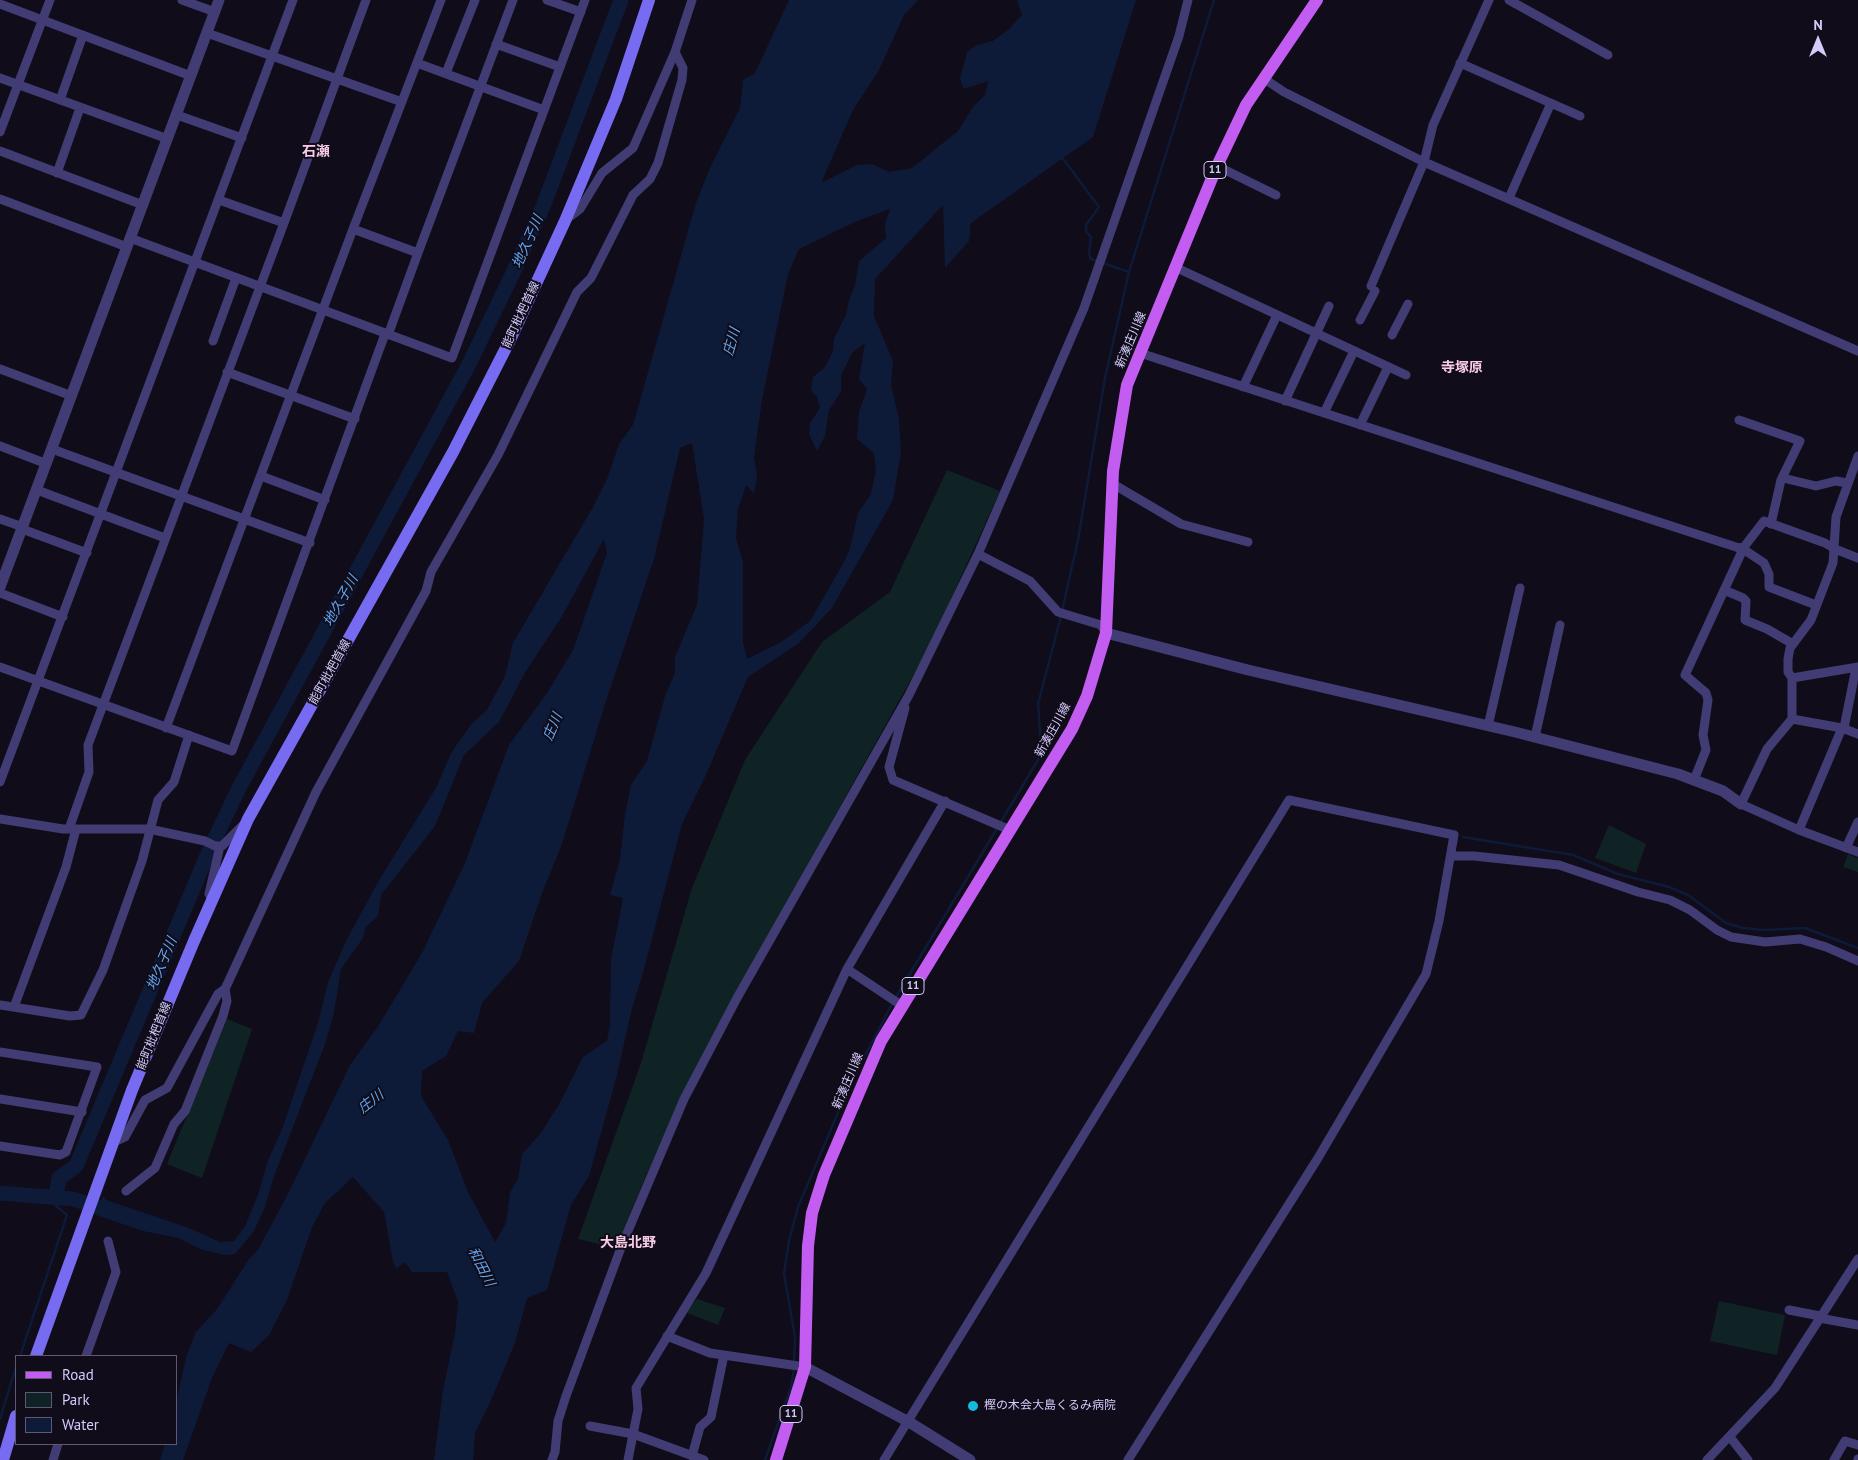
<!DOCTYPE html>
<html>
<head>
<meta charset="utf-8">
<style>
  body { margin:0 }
  #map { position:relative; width:1858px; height:1460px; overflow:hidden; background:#100c1a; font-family:"PT Sans",sans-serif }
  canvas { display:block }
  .legend { position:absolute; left:15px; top:1355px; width:162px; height:90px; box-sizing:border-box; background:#100c1a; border:1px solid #5e5874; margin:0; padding:6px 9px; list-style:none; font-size:15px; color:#d3cbfa }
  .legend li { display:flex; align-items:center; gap:10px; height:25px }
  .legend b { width:25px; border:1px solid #5e5874 }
  .north { position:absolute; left:1793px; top:15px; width:50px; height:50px; -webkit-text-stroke:4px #100c1a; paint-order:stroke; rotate:0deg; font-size:14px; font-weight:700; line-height:20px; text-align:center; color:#d3cbfa }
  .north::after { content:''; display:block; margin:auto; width:18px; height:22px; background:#d3cbfa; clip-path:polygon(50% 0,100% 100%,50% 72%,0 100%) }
</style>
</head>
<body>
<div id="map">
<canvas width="1858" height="1460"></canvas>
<ul class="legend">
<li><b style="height:6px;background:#c35cf0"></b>Road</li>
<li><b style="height:14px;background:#102324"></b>Park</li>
<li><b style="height:14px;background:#0e1b38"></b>Water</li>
</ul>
<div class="north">N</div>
</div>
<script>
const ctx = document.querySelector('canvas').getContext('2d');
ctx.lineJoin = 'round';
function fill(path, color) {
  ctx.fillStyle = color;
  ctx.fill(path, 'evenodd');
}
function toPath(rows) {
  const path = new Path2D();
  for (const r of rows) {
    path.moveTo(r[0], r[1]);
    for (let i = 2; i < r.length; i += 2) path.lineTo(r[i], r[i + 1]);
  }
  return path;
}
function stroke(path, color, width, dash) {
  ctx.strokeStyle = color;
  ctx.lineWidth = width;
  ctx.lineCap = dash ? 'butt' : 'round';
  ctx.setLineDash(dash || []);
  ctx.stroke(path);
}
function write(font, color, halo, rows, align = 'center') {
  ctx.font = font + ' "PT Sans","Noto Sans JP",sans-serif';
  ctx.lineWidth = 4;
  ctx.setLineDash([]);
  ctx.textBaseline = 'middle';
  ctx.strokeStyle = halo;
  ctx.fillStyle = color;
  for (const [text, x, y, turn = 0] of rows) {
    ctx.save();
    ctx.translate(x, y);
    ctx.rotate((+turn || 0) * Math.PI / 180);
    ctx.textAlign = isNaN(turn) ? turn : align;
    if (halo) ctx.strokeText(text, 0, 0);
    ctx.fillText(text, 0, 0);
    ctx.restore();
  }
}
const green = toPath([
  [947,470,1000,491,930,645,709,1042,644,1180,616,1248,578,1239,641,1063,692,888,745,760,822,642,890,592],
  [1609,825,1646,844,1636,873,1595,858],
  [1848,854,1858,858,1858,872,1843,867],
  [227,1019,252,1029,202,1178,167,1164],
  [697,1299,725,1308,718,1325,685,1312],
  [1719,1301,1785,1315,1777,1355,1710,1341]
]);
const water = toPath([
  [789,0,918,0,904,15,879,70,853,110,821,183,857,165,872,164,889,172,912,168,958,131,973,107,985,95,988,81,964,89,960,79,967,52,977,45,993,41,1008,30,1022,15,1017,0,1136,0,1093,137,971,223,969,241,945,268,943,205,875,279,874,316,893,361,891,385,899,419,901,452,893,500,832,608,799,643,748,677,705,777,682,824,643,973,632,1008,617,1075,589,1176,571,1205,547,1290,527,1298,515,1343,492,1398,475,1433,473,1460,434,1460,443,1390,455,1333,458,1302,447,1272,412,1272,405,1262,396,1269,393,1261,384,1212,353,1177,325,1203,312,1227,287,1300,269,1335,251,1352,229,1343,212,1378,183,1460,160,1460,165,1444,176,1444,176,1405,186,1357,196,1332,217,1309,249,1259,258,1250,291,1188,350,1065,379,1025,422,953,465,863,509,745,547,693,573,650,607,553,604,539,561,618,526,671,499,722,464,755,435,826,381,895,378,916,366,927,363,938,341,969,334,1013,325,1044,274,1176,265,1207,254,1231,235,1254,225,1255,200,1249,178,1238,143,1231,96,1215,103,1196,106,1200,189,1228,220,1242,234,1241,245,1226,258,1195,267,1163,282,1129,318,1023,328,982,346,941,378,882,437,786,451,753,472,723,487,710,505,676,513,643,593,507,607,479,619,444,633,425,696,203,710,168,740,108,743,80,755,73],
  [890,209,885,224,886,238,859,261,855,285,849,300,846,315,834,339,833,351,825,367,813,377,811,390,817,397,820,408,810,423,809,434,817,451,825,436,829,410,841,392,841,375,852,353,865,343,859,379,867,389,859,412,857,439,874,453,876,469,871,494,858,513,850,548,844,562,810,621,781,642,747,659,743,642,743,562,736,538,738,509,746,485,754,494,757,477,754,457,762,400,788,274,799,249,857,221],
  [692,443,704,519,697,605,675,657,675,673,665,696,647,761,631,785,625,814,620,859,610,895,623,898,611,959,610,1025,607,1041,583,1057,561,1101,541,1133,522,1154,518,1179,510,1192,506,1223,495,1242,468,1192,448,1140,421,1096,422,1071,446,1056,458,1031,474,1033,482,1003,519,961,542,893,562,844,605,704,654,559,680,448]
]);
const stream = toPath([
  [1061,156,1099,207,1086,225,1086,231,1091,237,1089,254,1091,259,1129,272],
  [1062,611,1078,540,1105,378,1129,272,1214,0],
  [1463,837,1573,855,1618,874,1669,887,1688,895,1726,923,1743,928,1764,930,1805,928,1858,948],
  [896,997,1038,760,1041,745,1038,704,1061,616],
  [20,1356,67,1215,55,1205,56,1197],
  [794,1363,795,1337,784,1274,789,1241,798,1207,851,1082,893,1002],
  [0,1419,16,1367],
  [765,1460,791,1387,794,1369]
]);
const river = toPath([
  [0,1193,73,1199,118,1214],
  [56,1197,59,1178,76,1166,209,851,239,788,468,366,513,273,544,204,621,0]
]);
const minor = toPath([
  [182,0,215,12],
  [547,0,581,12],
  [1509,0,1608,55],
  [0,4,191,76],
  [207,33,402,102],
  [496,44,560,67],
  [417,63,544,110],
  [1460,63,1580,116],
  [446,73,475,0],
  [0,78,168,139],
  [1263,78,1284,92,1424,162,1858,351],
  [60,100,83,35],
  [177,115,242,138],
  [0,132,50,0],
  [0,151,143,205],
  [1217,166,1276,195],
  [57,173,80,108],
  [1509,198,1551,103],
  [0,199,127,247],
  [567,219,580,209,602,173,633,148,675,52,692,0],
  [284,223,366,0],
  [353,229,418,253,388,335],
  [130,238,452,358,585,0],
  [418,253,513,0],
  [1177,268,1406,375],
  [1371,286,1424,162,1433,125,1489,0],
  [1360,320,1375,291],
  [1392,335,1408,304],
  [213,341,236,278],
  [1140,353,1739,548,1744,547,1764,521,1825,543,1835,549,1858,558],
  [0,369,72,396],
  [227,372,355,419],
  [1243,387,1277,315],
  [1285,401,1329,306],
  [1324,413,1354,351],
  [1739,420,1800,441,1781,480,1771,524],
  [1360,425,1388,367],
  [0,446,47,464],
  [52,449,310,543],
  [1858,456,1836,517,1833,563,1811,620,1790,648,1788,659,1788,672,1792,678,1792,719,1767,749,1741,804,1799,830,1858,852],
  [261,476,325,500],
  [1783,478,1816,486,1836,481,1847,483],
  [1113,484,1181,524,1248,542],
  [37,490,165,538],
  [0,519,23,527],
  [22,529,87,553],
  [1743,549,1764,563,1769,574,1769,587,1816,605],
  [978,554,1030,581,1058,612,1101,625,1106,633],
  [1724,590,1743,598,1746,601,1745,620,1767,629,1793,644],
  [0,593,63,617],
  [0,667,232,751,385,334],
  [1792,678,1858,667],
  [905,708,889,767,893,780,1010,830],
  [1792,719,1842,728,1858,734],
  [1488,726,1520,588],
  [166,728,353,229,441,0],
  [1844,728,1856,668],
  [1535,737,1560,625],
  [1694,780,1706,750,1703,735,1708,700,1706,693,1685,675,1744,547],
  [0,782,293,0],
  [0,819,63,829,149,829,205,841,215,846,222,846,243,825],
  [69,829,89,772,88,745,284,223,219,200],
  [1799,830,1842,728],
  [1846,848,1858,822],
  [1452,856,1474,856,1559,865,1638,892,1670,900,1690,910,1717,930,1731,937,1765,942,1800,939,1826,947,1858,961],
  [212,899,209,894,220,846],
  [847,969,901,1005],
  [0,1005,70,1016,81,1015,103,970,142,861,158,800,174,782,189,735],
  [14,1007,66,867,76,829],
  [0,1052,97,1067,66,1152,60,1155,0,1146],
  [0,1099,82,1112],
  [112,1143,125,1137,145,1100,167,1088,218,994,225,989],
  [126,1191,155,1168,174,1124,185,1111,223,1016,227,1001,225,989,316,792,426,591,431,572,498,455,577,292,591,278,633,195,650,179,658,163,682,80,683,68,675,52],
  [1789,1310,1820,1316],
  [1819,1318,1858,1325],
  [667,1336,710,1353,805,1367],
  [86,1356,116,1272,108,1241],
  [590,1426,633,1434,704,1460],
  [1730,1437,1748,1460],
  [692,1456,700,1427,711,1417,724,1355],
  [53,1460,58,1444],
  [552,1460,555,1452,558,1421,566,1396,622,1245,684,1099,737,998,909,695,978,554,1084,308,1179,36,1188,0],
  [628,1460,638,1409,636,1388,706,1273,847,969,945,801],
  [884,1460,1289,800,1454,835,1439,921,1426,974,1318,1158,1128,1460],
  [1707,1460,1775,1388,1858,1259],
  [1834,1460,1845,1441,1858,1445],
  [1858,1460,1858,1459]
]);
const tertiary = toPath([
  [0,587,219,0],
  [1106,633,1248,670,1515,732,1678,774,1723,791,1741,804],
  [805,1367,909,1422,970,1460]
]);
const secondary = toPath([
  [36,1356,132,1090,194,941,248,819,453,452,510,340,565,221,616,99,649,0],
  [3,1460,16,1416]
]);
const primary = toPath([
  [776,1460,805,1367,808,1246,812,1213,824,1175,881,1041,1072,729,1087,696,1106,633,1113,471,1127,385,1217,166,1246,105,1317,0]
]);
const markers = [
  [973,1406,6,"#15bbdc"]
];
const shields = [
  [1215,170,22],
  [913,986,22],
  [791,1414,22]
];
const shieldNames = [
  ["11",1215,170],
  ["11",913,986],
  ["11",791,1414]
];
const streetNames = [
  ["能町枇杷首線",521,315,-65],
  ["新湊庄川線",1131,340,-67],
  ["能町枇杷首線",330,672,-61],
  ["新湊庄川線",1053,730,-61],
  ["能町枇杷首線",154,1036,-68],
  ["新湊庄川線",848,1081,-67]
];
const poiNames = [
  ["樫の木会大島くるみ病院",984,1406]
];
const neighbourhoodNames = [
  ["石瀬",316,152],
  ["寺塚原",1462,368],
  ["大島北野",628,1243]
];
const waterNames = [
  ["地久子川",528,242,-66],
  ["庄川",732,342,-74],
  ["地久子川",341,601,-61],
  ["庄川",553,727,-67],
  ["地久子川",162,964,-67],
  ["庄川",371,1102,-38],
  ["和田川",481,1267,63]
];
fill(green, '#102324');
fill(water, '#0e1b38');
stroke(stream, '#0e1b38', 2.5);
stroke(river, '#0e1b38', 15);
stroke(minor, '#423c75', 9);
stroke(tertiary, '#423c75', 11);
stroke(secondary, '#776bf1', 12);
stroke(primary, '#c35cf0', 12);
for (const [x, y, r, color] of markers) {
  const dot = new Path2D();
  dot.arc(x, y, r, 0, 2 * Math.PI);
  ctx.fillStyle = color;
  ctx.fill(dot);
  stroke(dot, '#100c1a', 2);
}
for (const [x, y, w] of shields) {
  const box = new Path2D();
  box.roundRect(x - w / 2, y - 8.5, w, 17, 4);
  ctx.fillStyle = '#100c1a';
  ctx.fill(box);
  stroke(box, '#d3cbfa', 1);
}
write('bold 11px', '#d3cbfa', null, shieldNames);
write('12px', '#d3cbfa', '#100c1a', streetNames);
write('12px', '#d3cbfa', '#100c1a', poiNames, 'left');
write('bold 14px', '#facde7', '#100c1a', neighbourhoodNames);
write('italic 14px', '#62a5f0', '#100c1a', waterNames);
</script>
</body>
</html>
